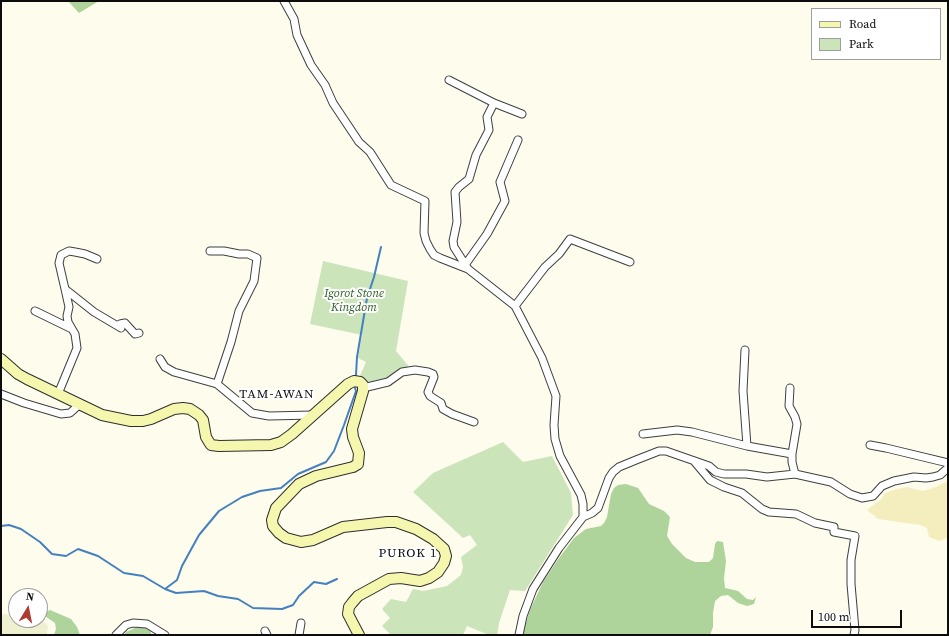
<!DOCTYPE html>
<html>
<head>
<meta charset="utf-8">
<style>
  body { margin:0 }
  #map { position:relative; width:949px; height:636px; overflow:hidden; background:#fdfced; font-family:"Source Serif 4",serif }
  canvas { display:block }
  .frame { position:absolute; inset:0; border:2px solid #0c0c0c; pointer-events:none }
  .legend { position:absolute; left:811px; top:8px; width:130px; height:52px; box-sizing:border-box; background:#fff; border:1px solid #9e9e9e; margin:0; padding:5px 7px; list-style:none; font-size:12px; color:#0c0c0c }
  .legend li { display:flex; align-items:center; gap:8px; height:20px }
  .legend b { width:20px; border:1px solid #9e9e9e }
  .north { position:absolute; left:8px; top:588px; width:40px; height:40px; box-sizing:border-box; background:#fff; border:1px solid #9e9e9e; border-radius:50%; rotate:10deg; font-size:11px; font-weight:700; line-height:16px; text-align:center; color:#0c0c0c }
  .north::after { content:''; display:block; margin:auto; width:14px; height:18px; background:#ad3b33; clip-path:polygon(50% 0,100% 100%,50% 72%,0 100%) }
  .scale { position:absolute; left:811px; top:610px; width:91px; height:18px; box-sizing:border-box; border:2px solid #0c0c0c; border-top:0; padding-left:5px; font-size:12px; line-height:14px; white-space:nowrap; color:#0c0c0c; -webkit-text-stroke:3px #fff; paint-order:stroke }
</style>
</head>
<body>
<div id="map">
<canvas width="949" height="636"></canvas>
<div class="frame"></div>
<ul class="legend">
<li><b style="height:5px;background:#f6f7ae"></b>Road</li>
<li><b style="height:11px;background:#cbe4ba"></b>Park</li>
</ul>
<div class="north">N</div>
<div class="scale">100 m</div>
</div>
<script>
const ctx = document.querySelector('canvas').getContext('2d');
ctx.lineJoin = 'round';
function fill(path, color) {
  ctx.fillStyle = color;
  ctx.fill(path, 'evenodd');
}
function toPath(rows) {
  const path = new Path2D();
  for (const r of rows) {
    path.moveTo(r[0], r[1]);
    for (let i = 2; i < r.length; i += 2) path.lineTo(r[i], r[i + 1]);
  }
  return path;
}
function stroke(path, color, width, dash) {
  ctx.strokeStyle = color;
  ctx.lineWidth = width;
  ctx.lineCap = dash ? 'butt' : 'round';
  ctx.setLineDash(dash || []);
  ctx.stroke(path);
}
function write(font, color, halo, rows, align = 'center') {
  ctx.font = font + ' "Source Serif 4",serif';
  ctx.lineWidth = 4;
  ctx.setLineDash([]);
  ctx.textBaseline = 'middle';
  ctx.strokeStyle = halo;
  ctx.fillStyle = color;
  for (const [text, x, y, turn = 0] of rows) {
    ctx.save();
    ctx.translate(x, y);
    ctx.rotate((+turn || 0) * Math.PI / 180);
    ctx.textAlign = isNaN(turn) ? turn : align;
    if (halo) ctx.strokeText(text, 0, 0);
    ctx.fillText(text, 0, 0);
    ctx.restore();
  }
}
const farmland = toPath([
  [1,614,16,615,16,620,43,621,48,626,47,634,1,635]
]);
const green = toPath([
  [323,261,408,281,396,351,411,369,385,381,369,384,364,378,360,376,366,362,358,358,362,335,310,324],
  [503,442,523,462,552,456,571,493,573,515,525,591,510,590,499,623,497,635,489,635,467,626,463,635,391,635,382,626,390,618,382,609,391,599,406,602,413,589,423,591,447,586,461,575,463,567,461,557,477,545,470,535,463,538,413,492,433,473]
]);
const forest = toPath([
  [68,1,99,1,79,13],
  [626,484,638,488,649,504,664,511,670,517,667,536,672,544,686,558,695,562,709,562,713,558,715,544,717,541,723,542,726,561,724,578,725,588,738,591,747,599,753,600,756,597,754,604,747,606,738,603,728,595,721,596,715,601,713,613,713,627,710,635,522,635,530,610,543,582,559,558,574,538,586,529,601,526,604,523,607,517,611,494,614,488,618,485],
  [50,610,71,619,77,627,80,635,54,635,56,629,55,623,42,614],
  [139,626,145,627,151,631,151,635,124,635,126,632]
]);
const sand = toPath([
  [948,481,948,538,947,538,939,541,929,537,927,528,920,525,878,519,867,510,881,499,885,493,897,489,907,487,923,491,936,487]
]);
const stream = toPath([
  [356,375,357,357,367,298,374,277,381,247],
  [1,526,9,525,21,529,40,542,52,554,66,556,78,549,98,556,124,573,143,576,165,589,176,593,204,591,218,596,238,599,253,608,282,609,293,605,299,596,314,582,326,584,337,579],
  [165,589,177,580,182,566,199,535,219,511,242,497,260,491,281,488,298,474,326,462,334,451,344,425,356,391,355,388]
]);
const minor = toPath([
  [284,1,294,19,297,35,311,65,325,85,333,103,359,142,370,152,391,185,425,201,424,233,426,241,430,249,434,255,440,258,468,269],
  [449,80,494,103,522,114],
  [494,103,487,117,489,130,476,155,469,179,459,187,455,192,457,222,453,241,454,247,468,269,515,306,542,358,556,396,554,425,555,439,560,456,581,495,583,504,583,517],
  [210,251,224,251,239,254,248,254,257,258,254,281,239,311,231,342,217,384,252,413,269,416,313,415],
  [465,265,487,234,505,201,500,182,518,140],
  [65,289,59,263,61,255,69,251,75,252,85,254,97,259],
  [515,306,545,267,559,254,570,239,630,262],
  [35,311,72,329,75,334,77,348,58,394],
  [72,329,68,322,67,316,69,307,65,289,94,312,121,328,120,324,125,323,135,334,139,333],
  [745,350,743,391,747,446],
  [160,359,165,367,174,372,217,384],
  [363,388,388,382,402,372,415,370,428,372,433,374,434,377,428,392,430,396,441,403,443,409,452,414,474,422],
  [790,388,789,406,795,417,797,424,792,454],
  [1,394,24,403,61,414,70,413,80,404],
  [643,434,677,430,692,432,747,446,792,454,792,462,795,474],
  [870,445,886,448,948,463],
  [694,461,710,480,724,487,742,493,762,509,769,512,796,514,815,523,834,527,834,532,855,536,851,560,851,584,855,630,854,635],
  [265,631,267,635],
  [116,635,126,625,133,623,147,624,165,635],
  [299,635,301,623],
  [519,635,523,616,533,589,559,548,583,517,592,513,598,508,609,478,613,472,619,467,636,460,659,451,666,451,709,466,716,472,724,474,746,474,767,477,795,474,831,482,850,494,862,498,873,496,882,486,894,481,914,477,926,478,933,477,940,475,948,468]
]);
const secondary = toPath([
  [1,359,18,374,27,379,102,415,131,421,143,421,151,419,174,409,183,408,190,409,199,415,203,420,206,437,209,442,211,445,219,446,271,445,281,442,292,434,348,384,354,381,360,382,363,385,363,391,352,429,353,437,359,453,358,464,353,467,316,476,299,484,276,508,272,520,273,526,279,533,286,538,301,542,313,540,343,527,387,522,396,522,416,529,433,539,444,549,446,556,444,563,438,572,429,578,420,581,401,578,389,579,358,596,352,603,349,607,348,614,359,635]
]);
const parkNames = [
  ["Igorot Stone",354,294],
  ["Kingdom",354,308]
];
const neighbourhoodNames = [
  ["TAM-AWAN",277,395],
  ["PUROK 1",408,554]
];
fill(farmland, '#eff0cf');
fill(green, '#cbe4ba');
fill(forest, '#aed39b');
fill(sand, '#f4eebe');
stroke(stream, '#4580bf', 2);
stroke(minor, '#3f3f3f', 9);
stroke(secondary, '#2e2e2e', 12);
stroke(minor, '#fff', 7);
stroke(secondary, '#f6f7ae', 10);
write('italic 12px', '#295c23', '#fff', parkNames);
ctx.letterSpacing = '1px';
write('13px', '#0c0c0c', '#fff', neighbourhoodNames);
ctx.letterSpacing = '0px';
</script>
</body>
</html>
